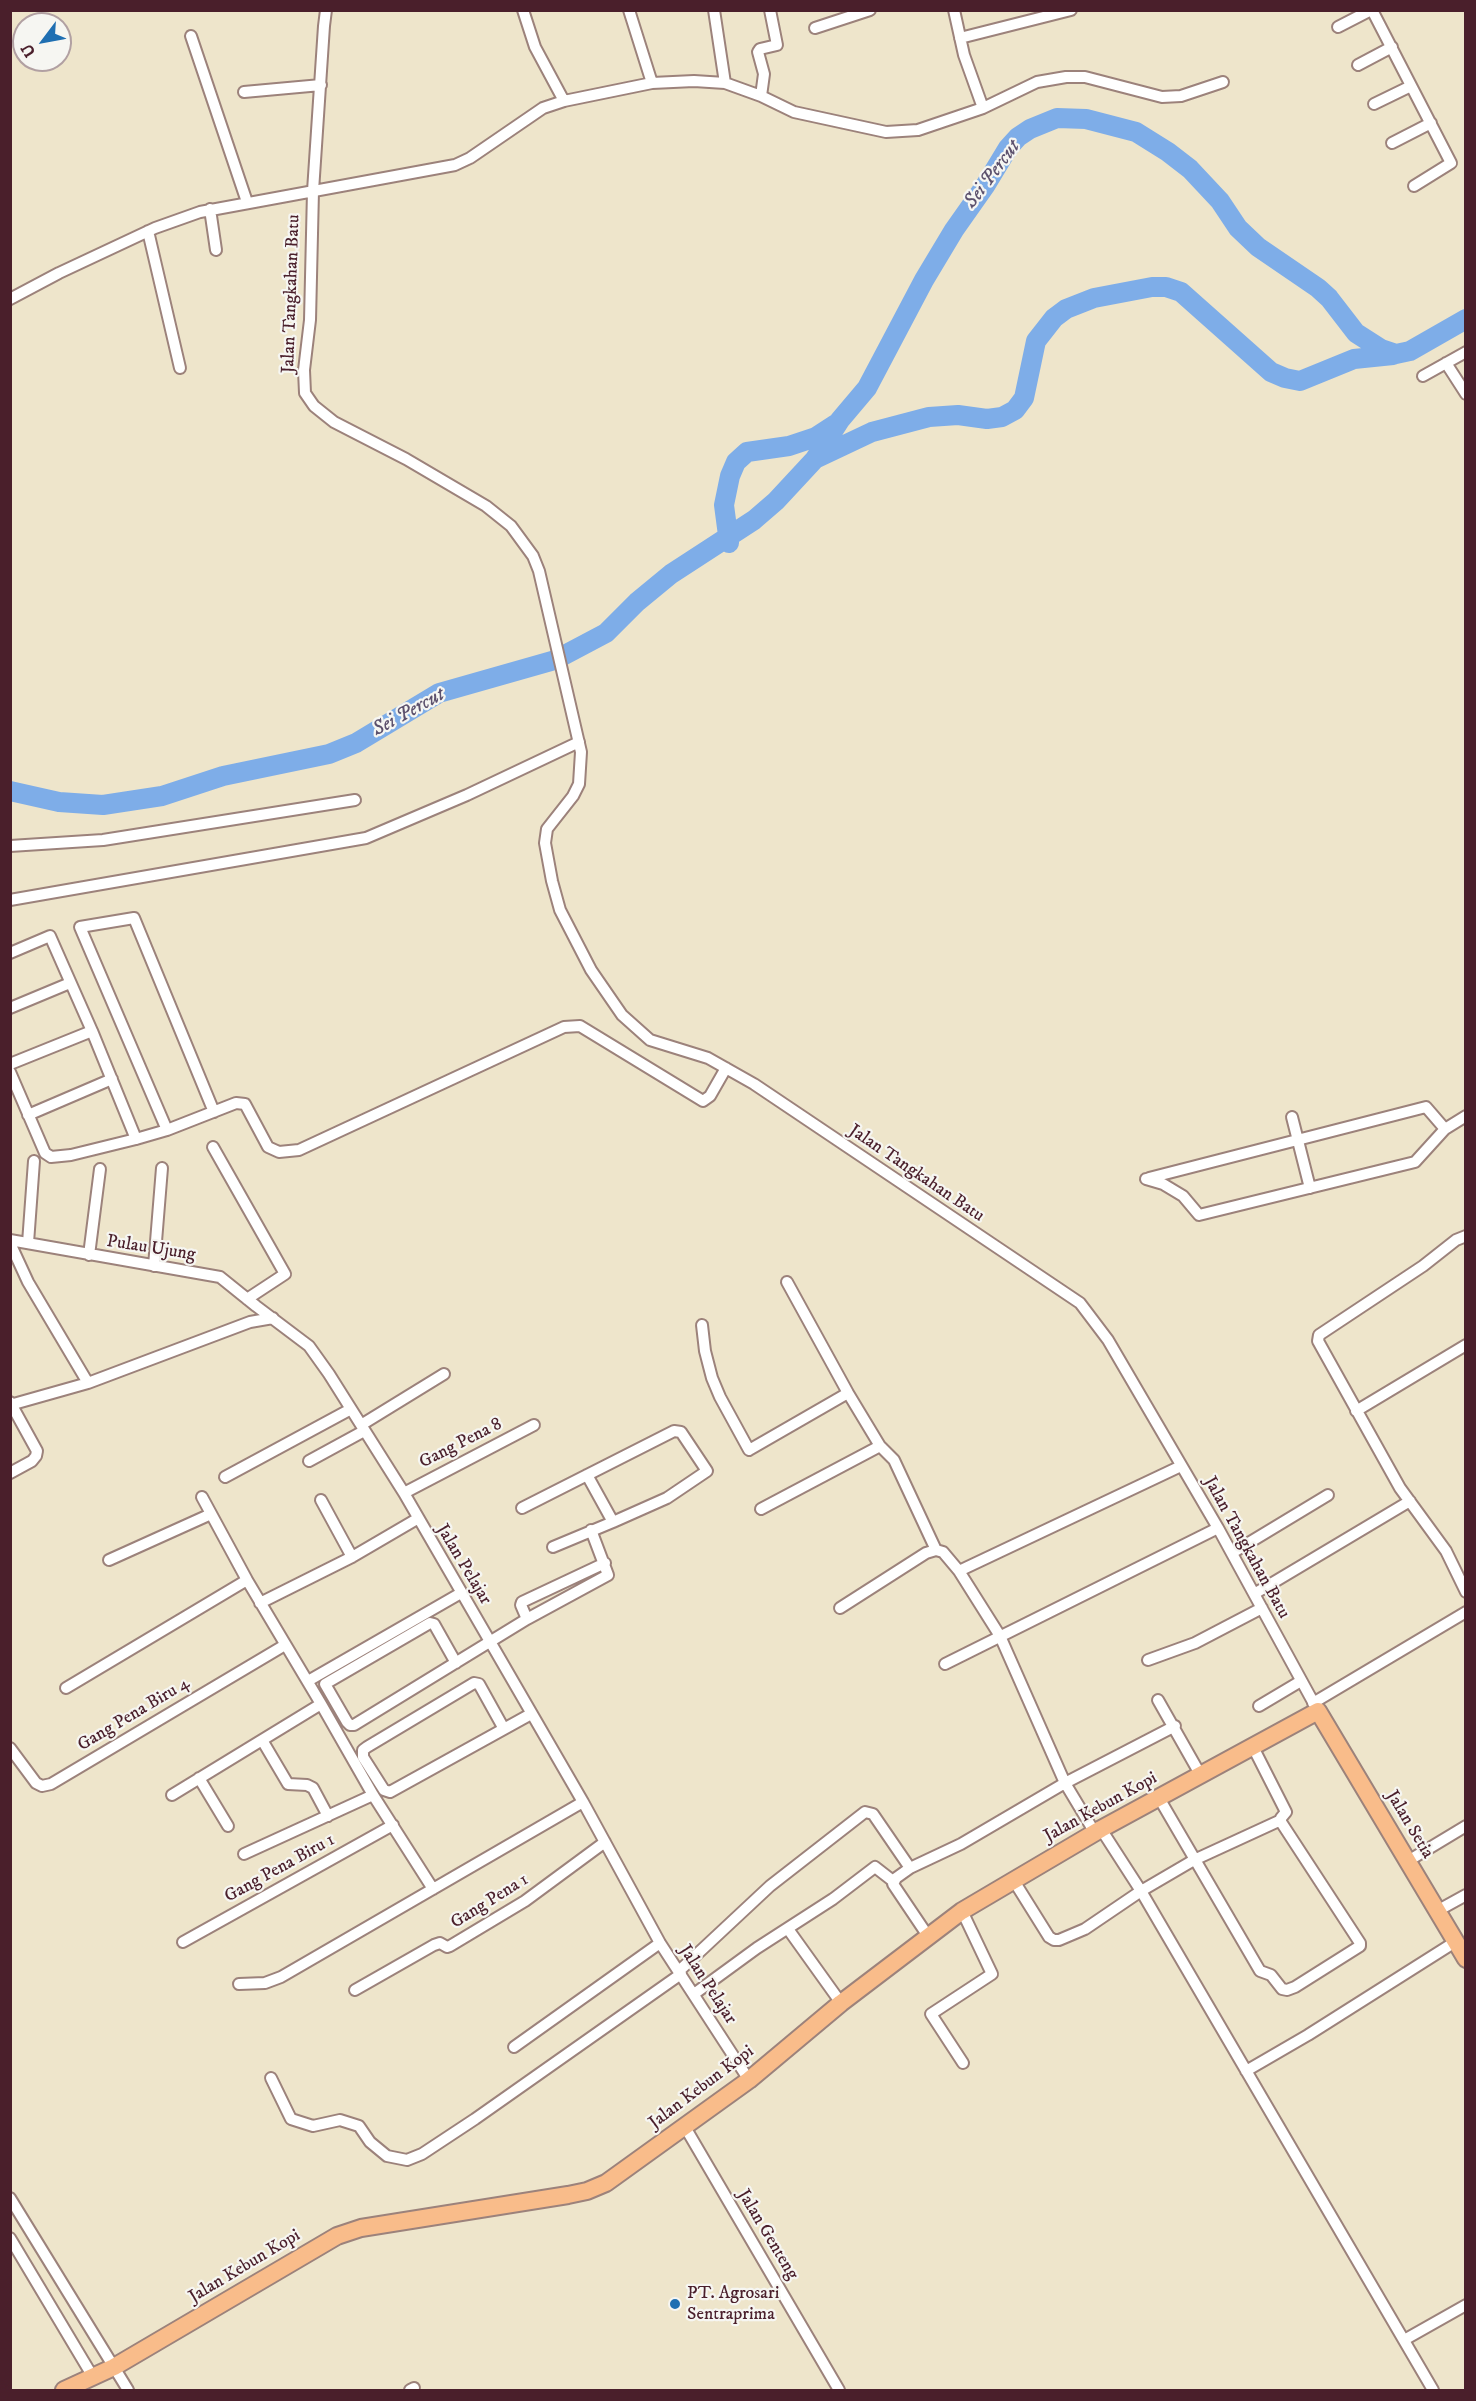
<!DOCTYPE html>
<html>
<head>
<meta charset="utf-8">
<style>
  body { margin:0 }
  #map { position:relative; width:1476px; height:2401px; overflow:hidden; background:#eee5cb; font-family:"IM FELL DW Pica",serif }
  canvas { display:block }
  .frame { position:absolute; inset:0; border:12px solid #4a1f2b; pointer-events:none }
  .north { position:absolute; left:12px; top:12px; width:60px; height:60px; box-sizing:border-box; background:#f6f6f2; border:2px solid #b1a0a2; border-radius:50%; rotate:238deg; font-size:16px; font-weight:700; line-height:24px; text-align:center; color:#4a1f2b }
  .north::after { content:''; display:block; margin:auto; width:21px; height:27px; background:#1f6fb2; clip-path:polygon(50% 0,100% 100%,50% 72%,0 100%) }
</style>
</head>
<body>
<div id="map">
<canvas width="1476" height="2401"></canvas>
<div class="frame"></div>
<div class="north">U</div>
</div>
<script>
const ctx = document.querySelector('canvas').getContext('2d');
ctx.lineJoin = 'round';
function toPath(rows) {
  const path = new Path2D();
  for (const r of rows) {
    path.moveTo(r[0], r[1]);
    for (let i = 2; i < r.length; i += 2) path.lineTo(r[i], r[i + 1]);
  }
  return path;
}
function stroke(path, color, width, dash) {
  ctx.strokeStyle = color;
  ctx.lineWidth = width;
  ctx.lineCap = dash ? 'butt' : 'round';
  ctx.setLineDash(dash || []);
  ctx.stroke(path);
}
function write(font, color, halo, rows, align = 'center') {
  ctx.font = font + ' "IM FELL DW Pica",serif';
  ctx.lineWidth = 4.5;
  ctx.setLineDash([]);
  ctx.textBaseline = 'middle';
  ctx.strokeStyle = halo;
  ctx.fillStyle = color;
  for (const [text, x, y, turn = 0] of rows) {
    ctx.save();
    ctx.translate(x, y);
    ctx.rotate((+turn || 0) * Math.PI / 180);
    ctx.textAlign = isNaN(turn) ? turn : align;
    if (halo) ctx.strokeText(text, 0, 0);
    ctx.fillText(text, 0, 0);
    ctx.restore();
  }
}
const river = toPath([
  [817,458,872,432,929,417,958,415,987,419,1002,417,1015,410,1024,398,1036,341,1054,318,1066,309,1094,298,1152,287,1166,287,1181,292,1271,372,1285,378,1300,381,1354,359,1393,355],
  [729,543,724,505,730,476,736,462,747,452,789,446,816,437,836,424],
  [10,791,59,802,103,805,162,796,223,776,329,754,356,743,439,693,555,660,606,633,637,602,671,574,754,520,776,501,815,459,840,420,867,388,924,280,954,230,985,186,1008,148,1018,137,1030,129,1057,118,1086,119,1136,132,1168,152,1190,169,1220,201,1238,228,1258,247,1318,288,1329,298,1356,333,1381,349,1396,354,1410,351,1466,319]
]);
const street = toPath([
  [326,10,324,26,313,191,310,320,304,370,305,393,314,406,334,422,406,459,486,506,511,526,533,556,539,571,581,752,579,784,573,796,547,829,545,843,552,881,560,910,591,970,622,1015,650,1040,708,1058,754,1084,1080,1303,1108,1340,1218,1528,1318,1711],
  [523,10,535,47,564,101],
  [629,10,652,83],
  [714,10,725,83],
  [954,10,964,55,983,108],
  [1372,10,1451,163,1414,186],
  [1338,27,1371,10],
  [815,28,870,10],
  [191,36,247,202],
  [960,38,1071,10],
  [1358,65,1392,47],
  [244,92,321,85],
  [761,96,764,74,758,52,760,49,777,45,770,10],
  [1374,104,1411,86],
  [1392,143,1431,123],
  [210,209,216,250],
  [148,231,180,368],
  [10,299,59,273,155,228,200,212,455,165,470,158,543,108,564,101,652,83,694,81,725,83,761,96,794,112,886,132,918,130,983,108,1037,82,1066,77,1085,77,1162,97,1181,96,1223,82],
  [1446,363,1466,394],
  [1423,376,1466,352],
  [10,846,103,840,355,800],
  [10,900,366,838,467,795,579,742],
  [10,953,50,936,92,1031,136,1139],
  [10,1008,70,983],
  [10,1064,92,1031],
  [10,1072,45,1153,51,1157,71,1155,136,1139,167,1130,236,1103,245,1104,268,1147,279,1152,299,1150,564,1027,580,1026,703,1101,710,1096,726,1068],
  [28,1115,112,1079],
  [1292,1117,1310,1188],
  [167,1130,80,927,134,918,214,1112],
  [213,1147,285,1274,247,1299],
  [1149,1178,1426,1107,1445,1129],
  [1146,1179,1163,1184,1183,1196,1199,1215,1415,1162,1445,1129,1466,1116],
  [1466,1236,1456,1240,1423,1266,1319,1335,1318,1341,1400,1488,1446,1551,1466,1592],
  [10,1240,220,1277,256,1306,309,1346,329,1374,404,1493,583,1802,660,1943,749,2080],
  [10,1243,28,1282,88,1383],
  [28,1243,34,1161],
  [89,1255,100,1169],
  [154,1266,162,1168],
  [787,1282,848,1393,880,1446,894,1460,936,1550],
  [702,1325,705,1351,712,1378,720,1397,749,1450,848,1393],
  [10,1402,37,1451,36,1456,32,1461,10,1473],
  [10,1405,88,1383,250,1322,273,1318],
  [1356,1411,1466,1345],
  [361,1425,444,1374],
  [309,1461,364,1431],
  [225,1477,351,1409],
  [404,1493,534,1425],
  [202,1497,247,1580,321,1704,373,1795,433,1889],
  [321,1500,352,1557],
  [522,1508,674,1431,681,1432,707,1471,667,1498,613,1522],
  [761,1509,880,1446],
  [553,1547,613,1522,587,1475],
  [1232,1553,1328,1495],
  [109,1560,211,1514],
  [959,1571,1181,1466],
  [1254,1594,1410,1501],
  [260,1603,352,1557,417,1519],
  [840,1608,926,1553,936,1550,943,1552,959,1571,1000,1636,1065,1783,1095,1833],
  [527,1619,521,1605,522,1602,605,1563],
  [1148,1660,1195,1643,1262,1608],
  [456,1663,434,1624,430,1623,325,1684,347,1722,350,1725,354,1725,527,1619,608,1575,591,1530],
  [945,1664,1218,1528],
  [308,1681,461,1593],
  [66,1688,247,1580],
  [1158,1700,1200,1774],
  [1313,1703,1466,1612],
  [1259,1706,1301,1681],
  [504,1729,479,1684,474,1683,367,1747,363,1750,363,1757,384,1790,390,1792,531,1714],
  [262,1740,288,1784,307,1785,313,1788,328,1816],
  [10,1748,36,1783,42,1786,51,1784,285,1645],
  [199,1778,228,1826],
  [172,1795,321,1704],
  [1159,1798,1260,1971,1271,1975,1282,1989,1287,1990,1295,1987,1360,1946,1360,1943,1281,1822,1281,1818,1286,1812,1253,1747],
  [1101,1829,1141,1891,1433,2390],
  [244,1854,373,1795],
  [1408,1861,1466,1826],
  [1014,1881,1049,1937,1054,1940,1059,1940,1085,1929,1141,1891,1194,1860,1281,1820],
  [962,1911,992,1974,931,2014,963,2063],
  [1437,1911,1466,1895],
  [788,1929,841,2003],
  [928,1936,893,1884,896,1878,910,1868,961,1844,1065,1783,1175,1726],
  [183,1942,393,1825],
  [679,1971,770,1886,865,1812,873,1814,910,1868],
  [239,1984,265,1983,281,1977,583,1802],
  [355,1990,434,1945,440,1943,447,1947,450,1946,525,1901,605,1842],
  [694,1994,757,1948,833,1899,875,1867,893,1881],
  [514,2047,660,1943],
  [1246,2071,1308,2035,1455,1942],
  [271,2078,291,2119,313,2126,340,2120,359,2126,370,2142,387,2156,407,2160,422,2154,475,2119,681,1974],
  [685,2127,839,2390],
  [10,2198,128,2390],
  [10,2238,93,2377],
  [1404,2340,1466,2305],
  [410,2390,414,2388]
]);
const primary = toPath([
  [64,2390,114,2367,337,2236,361,2228,568,2195,587,2191,606,2183,749,2080,841,2003,962,1911,1101,1829,1318,1711,1466,1959]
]);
const markers = [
  [675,2304,6,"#1f6fb2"]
];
const streetNames = [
  ["Jalan Tangkahan Batu",292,294,-88],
  ["Jalan Tangkahan Batu",916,1174,34],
  ["Pulau Ujung",151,1249,9],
  ["Gang Pena 8",461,1444,-27],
  ["Jalan Tangkahan Batu",1246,1548,61],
  ["Jalan Pelajar",463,1565,59],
  ["Gang Pena Biru 4",134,1715,-31],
  ["Jalan Kebun Kopi",1101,1808,-29],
  ["Jalan Setia",1409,1825,59],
  ["Gang Pena Biru 1",280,1869,-29],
  ["Gang Pena 1",490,1902,-32],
  ["Jalan Pelajar",707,1985,57],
  ["Jalan Kebun Kopi",702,2088,-37],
  ["Jalan Genteng",767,2235,59],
  ["Jalan Kebun Kopi",245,2267,-31]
];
const poiNames = [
  ["PT. Agrosari",687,2294],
  ["Sentraprima",687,2315]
];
const waterNames = [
  ["Sei Percut",993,175,-53],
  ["Sei Percut",409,713,-29]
];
stroke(river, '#7eade8', 20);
stroke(street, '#9c827b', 14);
stroke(primary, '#9c827b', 20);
stroke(street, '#fff', 10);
stroke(primary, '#f9bc8a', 16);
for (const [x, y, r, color] of markers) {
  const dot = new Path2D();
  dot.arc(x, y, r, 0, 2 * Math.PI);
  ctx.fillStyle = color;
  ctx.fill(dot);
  stroke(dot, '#f6f6f2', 2);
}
write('18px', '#4a1f2b', '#f6f6f2', streetNames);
write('18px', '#4a1f2b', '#f6f6f2', poiNames, 'left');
write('italic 20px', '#5c516d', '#f6f6f2', waterNames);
</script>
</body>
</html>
